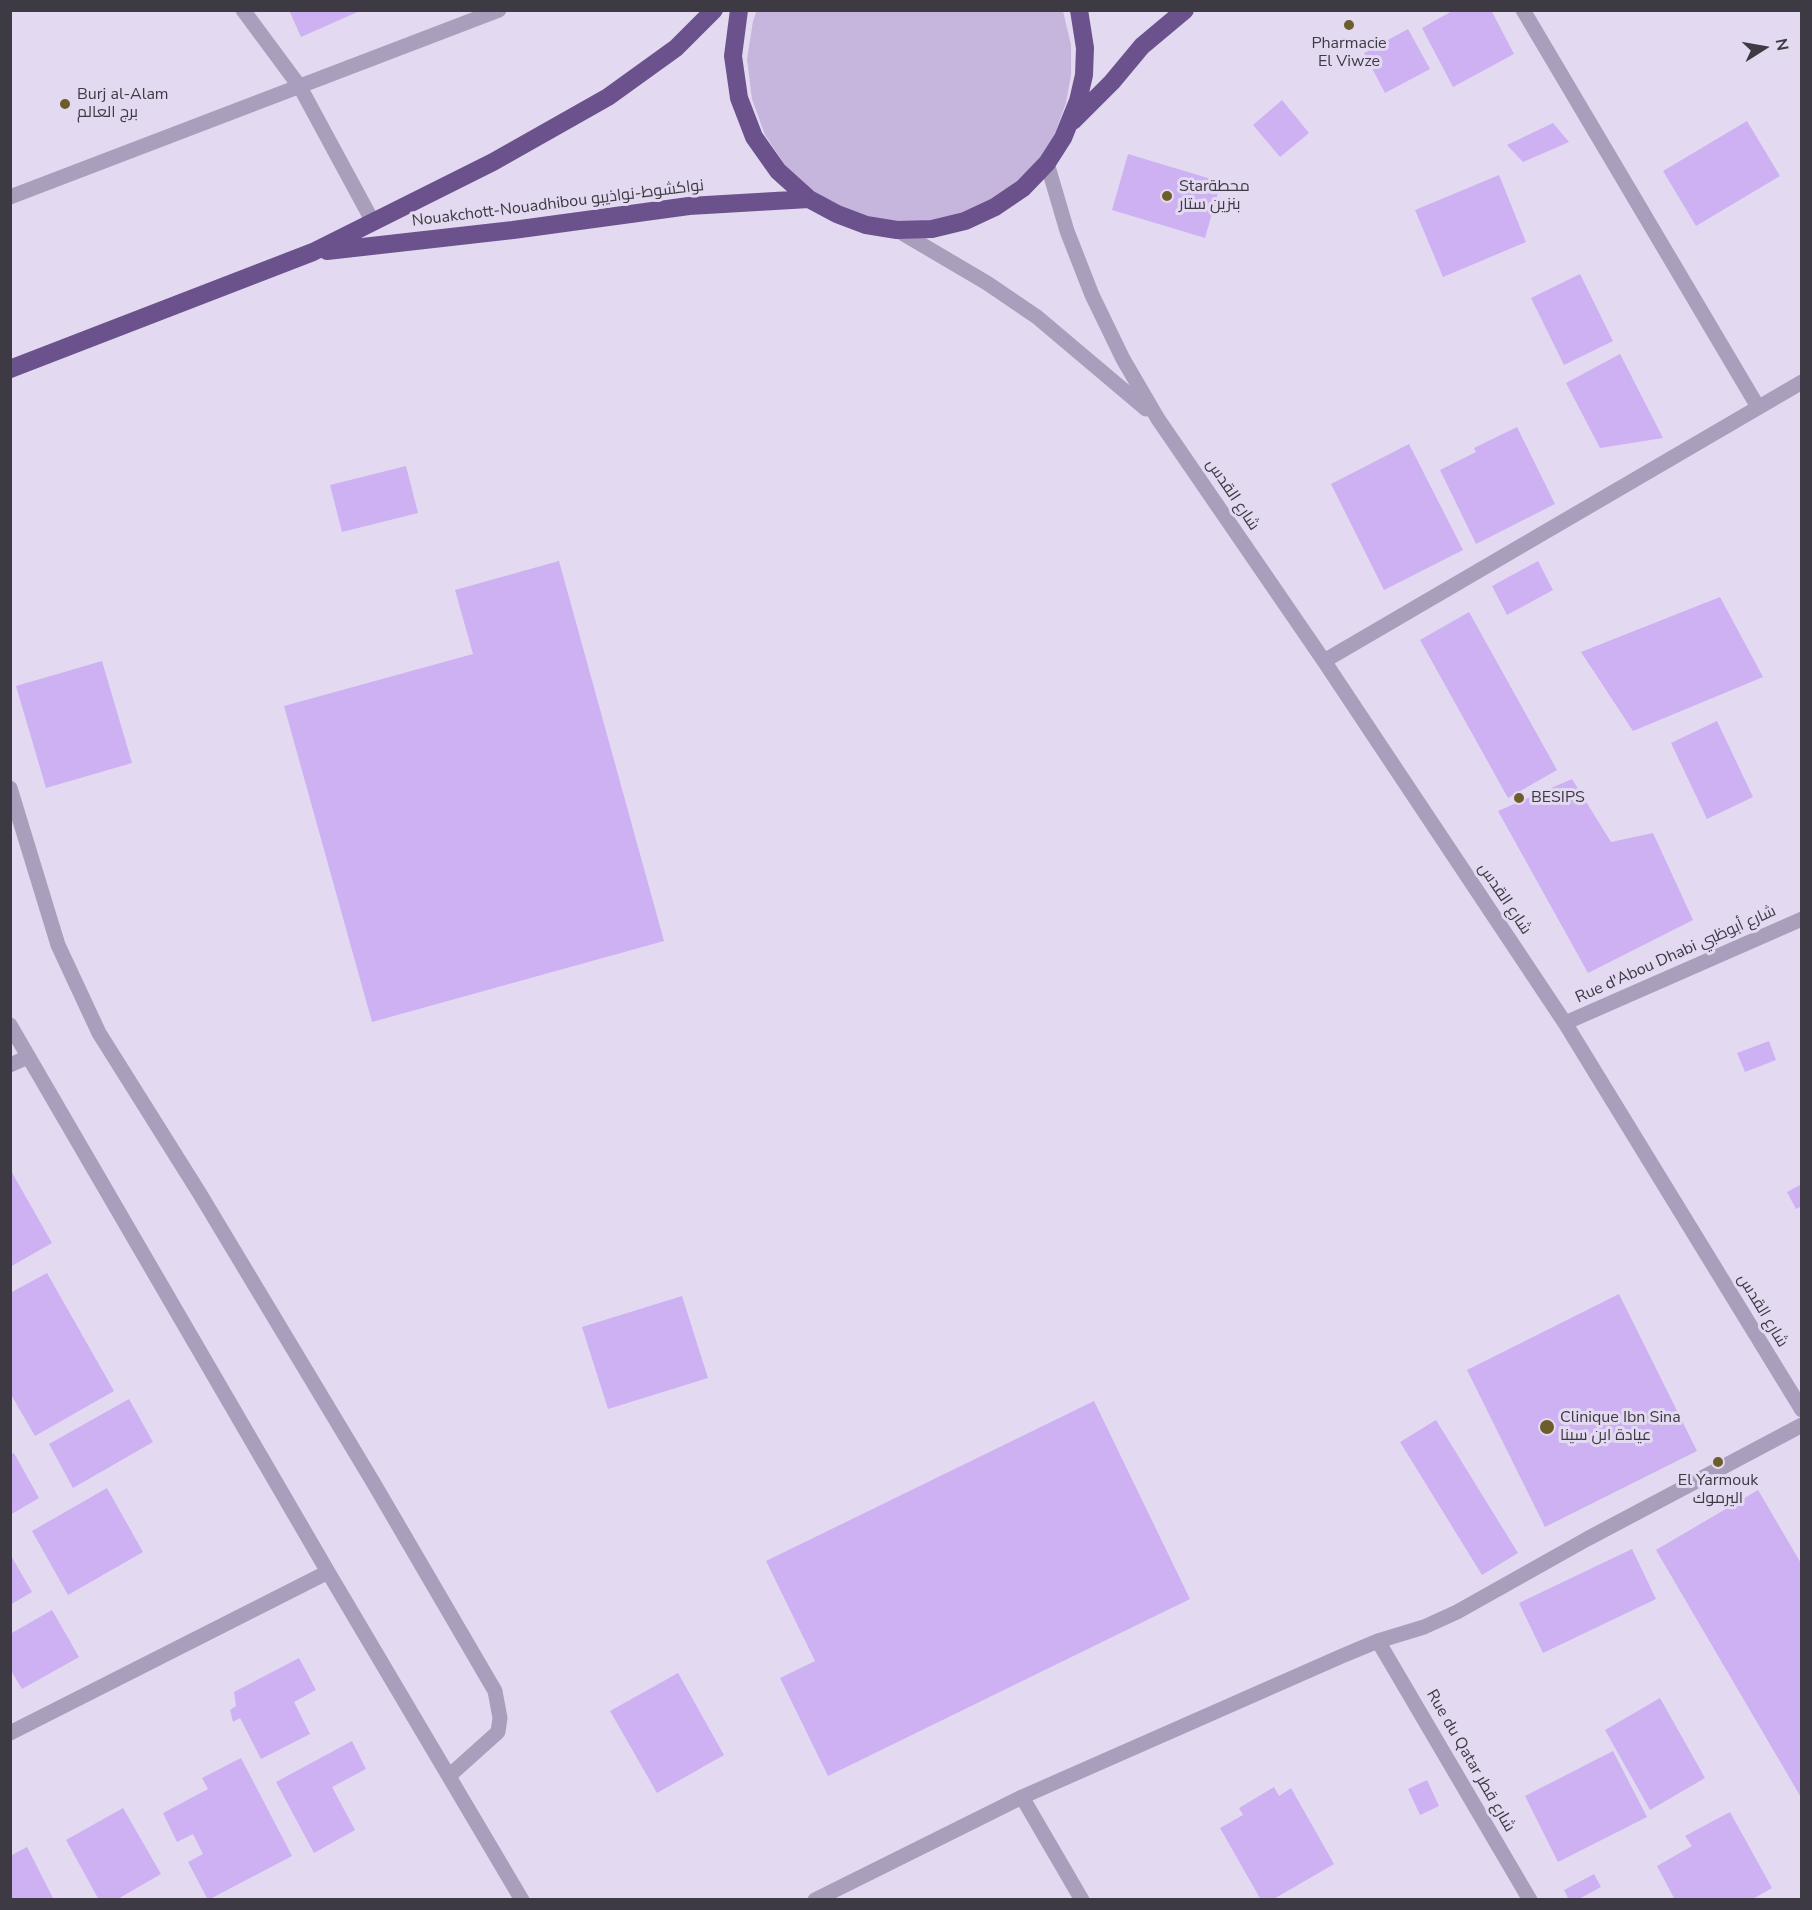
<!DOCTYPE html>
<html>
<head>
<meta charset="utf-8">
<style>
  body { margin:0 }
  #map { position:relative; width:1812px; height:1910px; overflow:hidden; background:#e3daf1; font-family:"Nunito Sans",sans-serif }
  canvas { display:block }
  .frame { position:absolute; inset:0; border:12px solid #3e3a43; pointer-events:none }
  .north { position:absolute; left:1734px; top:18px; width:60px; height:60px; -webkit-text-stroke:4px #e3daf1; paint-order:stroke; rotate:79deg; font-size:16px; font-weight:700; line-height:24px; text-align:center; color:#3e3a43 }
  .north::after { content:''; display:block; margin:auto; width:21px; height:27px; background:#3e3a43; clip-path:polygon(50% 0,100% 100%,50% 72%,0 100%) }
</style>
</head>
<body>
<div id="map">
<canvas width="1812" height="1910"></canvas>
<div class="frame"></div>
<div class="north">N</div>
</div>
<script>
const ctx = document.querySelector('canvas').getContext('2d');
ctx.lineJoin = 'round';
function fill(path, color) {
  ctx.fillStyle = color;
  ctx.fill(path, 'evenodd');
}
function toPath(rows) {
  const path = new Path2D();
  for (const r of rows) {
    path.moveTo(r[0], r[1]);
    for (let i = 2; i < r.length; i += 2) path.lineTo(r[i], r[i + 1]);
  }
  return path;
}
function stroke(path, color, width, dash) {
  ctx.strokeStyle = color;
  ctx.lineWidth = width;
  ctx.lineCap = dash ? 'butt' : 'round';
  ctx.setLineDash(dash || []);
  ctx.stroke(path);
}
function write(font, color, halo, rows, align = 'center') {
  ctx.font = font + ' "Nunito Sans",Cairo,sans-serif';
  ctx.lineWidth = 6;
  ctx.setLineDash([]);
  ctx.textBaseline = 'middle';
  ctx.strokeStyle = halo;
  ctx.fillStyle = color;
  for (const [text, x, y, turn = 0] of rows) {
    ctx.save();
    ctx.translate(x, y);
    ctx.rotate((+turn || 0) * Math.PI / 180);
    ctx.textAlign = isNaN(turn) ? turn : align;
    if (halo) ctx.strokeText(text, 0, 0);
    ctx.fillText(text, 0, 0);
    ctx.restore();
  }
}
const green = toPath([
  [757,10,1063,11,1071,45,1071,75,1066,103,1054,136,1034,167,1006,192,974,211,939,222,902,224,872,220,843,210,816,194,787,168,765,135,752,99,747,59,753,21]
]);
const building = toPath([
  [289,10,362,10,301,37],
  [1454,10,1491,10,1514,54,1453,87,1422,28],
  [1408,29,1430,69,1385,93,1364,53],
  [1282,100,1309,133,1280,157,1253,125],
  [1747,121,1780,176,1696,226,1663,171],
  [1553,123,1569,142,1523,162,1507,145],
  [1128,154,1221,182,1205,238,1112,210],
  [1499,175,1526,242,1443,277,1415,210],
  [1580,274,1613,341,1564,365,1531,298],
  [1620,354,1663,438,1600,448,1566,383],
  [1517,427,1555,504,1476,544,1440,470,1476,452,1474,448],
  [1409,444,1463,550,1384,590,1331,484],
  [406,466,418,513,342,532,330,485],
  [559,561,664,941,372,1022,284,706,473,654,455,590],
  [1538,561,1553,590,1507,615,1492,586],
  [1720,597,1763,677,1633,731,1581,652],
  [1469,612,1557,770,1508,798,1420,640],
  [102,661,132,763,46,788,16,686],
  [1717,721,1753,797,1707,819,1671,743],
  [1572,779,1611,842,1653,833,1693,920,1588,973,1498,811],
  [1769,1041,1776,1060,1745,1072,1737,1053],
  [10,1169,52,1243,10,1267],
  [1802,1184,1802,1206,1796,1209,1787,1192],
  [47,1273,114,1391,35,1436,10,1393,10,1293],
  [1619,1294,1697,1451,1545,1527,1467,1370],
  [682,1296,708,1378,608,1409,582,1327],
  [129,1399,153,1442,73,1488,49,1444],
  [1094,1401,1190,1599,828,1776,780,1678,815,1661,766,1561],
  [1436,1420,1518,1553,1482,1575,1400,1442],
  [14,1453,39,1498,10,1515,10,1455],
  [107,1488,143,1552,68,1595,32,1531],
  [1758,1490,1802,1565,1802,1799,1656,1550],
  [1632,1549,1656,1599,1543,1653,1519,1603],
  [10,1554,32,1592,10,1605],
  [52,1610,79,1657,22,1689,10,1669,10,1634],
  [299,1658,316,1690,294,1702,310,1734,261,1759,240,1718,233,1722,230,1710,236,1706,234,1692],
  [678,1673,724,1755,657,1793,610,1711],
  [1660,1698,1705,1778,1650,1810,1605,1730],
  [352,1741,366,1769,332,1787,355,1830,314,1853,276,1782],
  [1613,1751,1647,1817,1558,1862,1525,1796],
  [241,1758,292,1856,208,1900,188,1862,203,1854,193,1834,177,1842,163,1813,208,1789,202,1778],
  [1427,1780,1439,1806,1420,1815,1408,1789],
  [1274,1787,1279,1796,1291,1788,1334,1864,1272,1900,1261,1900,1220,1828,1243,1815,1239,1808],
  [123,1808,161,1874,116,1900,99,1900,66,1840],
  [1730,1812,1772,1888,1751,1900,1675,1900,1657,1866,1692,1846,1685,1836],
  [27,1847,54,1900,10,1900,10,1856],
  [1594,1874,1601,1887,1577,1900,1569,1900,1564,1890]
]);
const minor = toPath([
  [243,10,300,87,373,222],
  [1523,10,1758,407],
  [1047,163,1067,231,1092,295,1123,359,1158,419,1324,661,1565,1023,1802,1410],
  [10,197,499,10],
  [897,230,987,283,1037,317,1146,409],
  [1324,661,1802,382],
  [10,788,58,945,99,1033,200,1194,373,1482,495,1691,500,1718,498,1732,449,1776],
  [1565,1023,1802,919],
  [10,1025,328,1572,522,1900],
  [10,1065,28,1057],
  [1378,1641,1530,1900],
  [10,1733,328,1572],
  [1022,1797,1082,1900],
  [815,1900,1022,1797,1342,1656,1378,1641,1424,1627,1457,1612,1587,1539,1802,1425]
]);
const highway = toPath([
  [739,10,733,56,739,98,754,137,778,171,809,199,837,214,866,225,897,230,932,229,965,221,995,207,1023,188,1047,163,1063,138,1078,101,1084,75,1085,48,1079,10],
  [1073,121,1112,82,1142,46,1185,10],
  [327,251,513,230,689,206,809,199],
  [10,369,313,252,493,162,608,97,676,48,714,10]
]);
const markers = [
  [1349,25,6,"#6c5d2b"],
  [65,104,6,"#6c5d2b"],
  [1167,196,6,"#6c5d2b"],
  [1519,798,6,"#6c5d2b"],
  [1547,1427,8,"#6c5d2b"],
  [1718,1462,6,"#6c5d2b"]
];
const poiNames = [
  ["Pharmacie",1349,44,"center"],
  ["El Viwze",1349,62,"center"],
  ["Burj al-Alam",77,95],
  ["برج العالم",77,113],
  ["Starمحطة",1179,187],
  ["بنزين ستار",1179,205],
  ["BESIPS",1531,798],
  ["Clinique Ibn Sina",1560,1418],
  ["عيادة ابن سينا",1560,1436],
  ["El Yarmouk",1718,1481,"center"],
  ["اليرموك",1718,1499,"center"]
];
const streetNames = [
  ["Nouakchott-Nouadhibou نواكشوط-نواذيبو",558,204,-7],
  ["شارع القدس",1232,495,56],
  ["شارع القدس",1504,899,56],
  ["Rue d'Abou Dhabi شارع أبوظبي",1676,955,-24],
  ["شارع القدس",1762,1311,59],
  ["Rue du Qatar شارع قطر",1470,1761,60]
];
fill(green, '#c6b5dd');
fill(building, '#cdb1f3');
stroke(minor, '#a99ebb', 15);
stroke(highway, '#6c528d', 18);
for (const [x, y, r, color] of markers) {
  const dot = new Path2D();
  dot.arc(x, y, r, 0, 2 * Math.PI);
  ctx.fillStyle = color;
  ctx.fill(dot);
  stroke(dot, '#e3daf1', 2);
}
write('16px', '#3e3a43', '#e3daf1', poiNames, 'left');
write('16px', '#3e3a43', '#e3daf1', streetNames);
</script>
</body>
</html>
